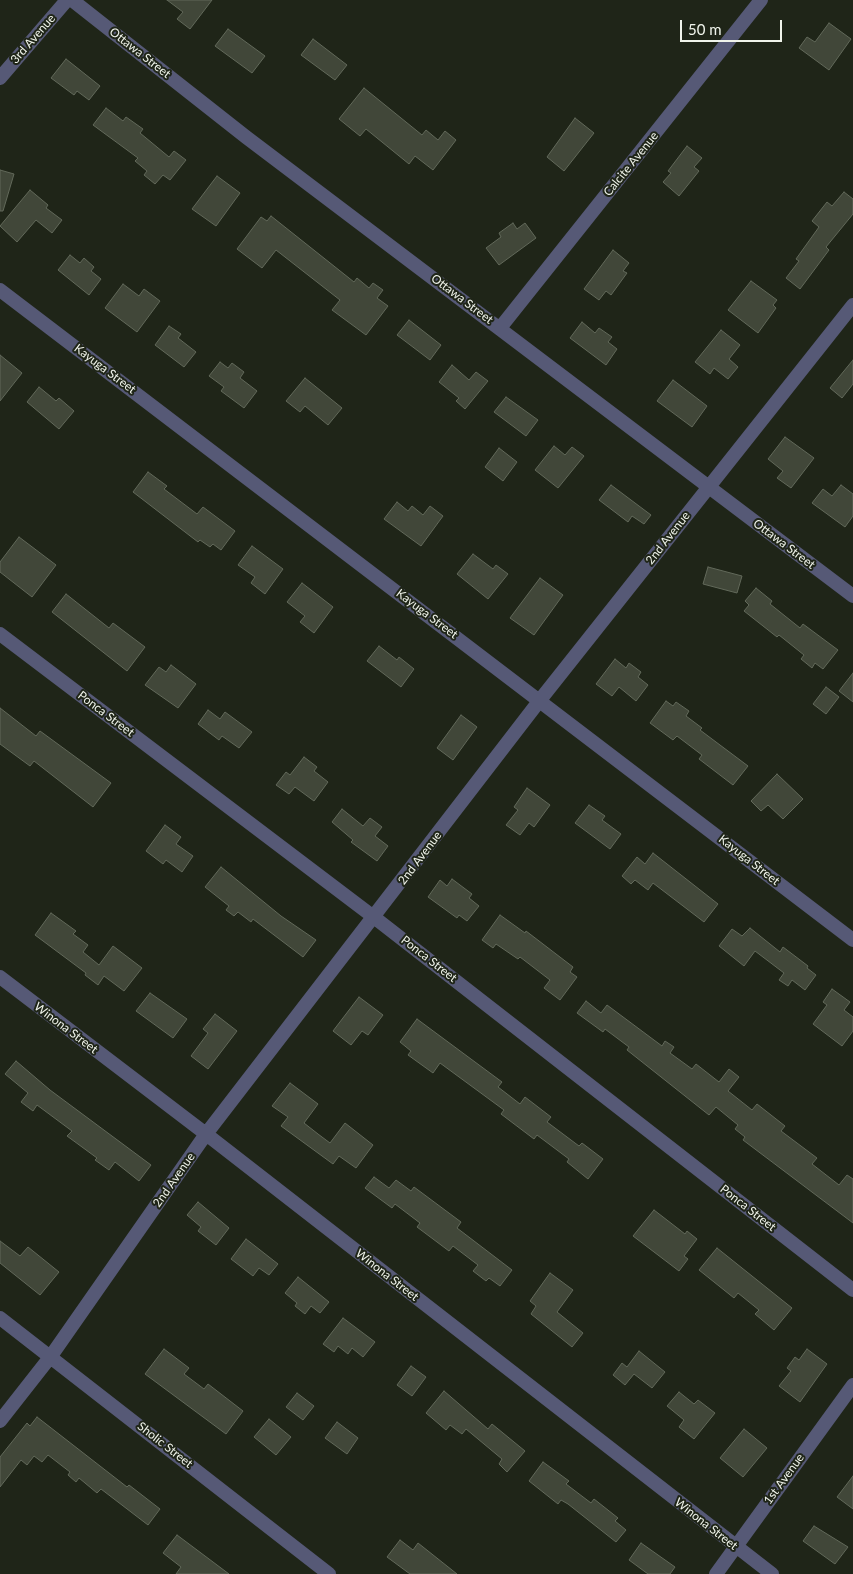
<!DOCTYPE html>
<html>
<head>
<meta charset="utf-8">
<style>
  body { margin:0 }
  #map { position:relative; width:853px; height:1574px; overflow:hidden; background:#1f2518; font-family:Lato,sans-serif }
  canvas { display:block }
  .scale { position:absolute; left:680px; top:20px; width:102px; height:22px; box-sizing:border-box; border:2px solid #f0f4eb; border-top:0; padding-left:6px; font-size:15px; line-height:18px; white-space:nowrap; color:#f0f4eb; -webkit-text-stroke:4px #1f2518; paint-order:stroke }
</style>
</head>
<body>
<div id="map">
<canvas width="853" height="1574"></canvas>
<div class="scale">50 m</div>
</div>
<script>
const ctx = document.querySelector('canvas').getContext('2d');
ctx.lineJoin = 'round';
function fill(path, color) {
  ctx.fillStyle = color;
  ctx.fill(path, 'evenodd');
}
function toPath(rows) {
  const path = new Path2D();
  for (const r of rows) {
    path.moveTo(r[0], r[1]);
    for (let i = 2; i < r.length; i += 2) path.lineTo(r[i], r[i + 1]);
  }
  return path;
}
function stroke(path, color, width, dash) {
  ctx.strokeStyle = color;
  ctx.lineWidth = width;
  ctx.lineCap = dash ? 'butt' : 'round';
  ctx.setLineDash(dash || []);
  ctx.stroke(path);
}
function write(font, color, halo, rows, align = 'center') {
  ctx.font = font + ' Lato,sans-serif';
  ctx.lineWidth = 4;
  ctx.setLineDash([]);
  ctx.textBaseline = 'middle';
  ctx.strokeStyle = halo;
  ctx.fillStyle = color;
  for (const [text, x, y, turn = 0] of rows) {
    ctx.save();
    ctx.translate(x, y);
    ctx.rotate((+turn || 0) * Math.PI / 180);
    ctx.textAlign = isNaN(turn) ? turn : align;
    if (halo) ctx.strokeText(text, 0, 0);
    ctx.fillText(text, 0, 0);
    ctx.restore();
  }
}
const building = toPath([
  [167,0,212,0,190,29,177,19,183,12,167,0],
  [829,23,851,39,829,70,799,48,807,37,815,42,829,23],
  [228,29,265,56,252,73,215,46,228,29],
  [313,39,347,65,335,80,301,55,313,39],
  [66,59,100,86,89,100,77,91,74,95,51,78,66,59],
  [364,88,422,135,426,130,438,140,445,131,456,140,433,170,415,156,409,164,366,129,360,136,339,119,364,88],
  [106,108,123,121,126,117,143,129,140,133,169,157,174,151,186,160,170,180,163,175,155,184,144,175,147,171,135,161,138,158,93,125,106,108],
  [575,118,594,133,564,171,547,157,575,118],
  [687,146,702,158,694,167,699,171,679,196,663,182,671,173,668,171,687,146],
  [0,170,14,174,3,211,0,211,0,170],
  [217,176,240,193,216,226,192,209,217,176],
  [30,190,48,205,46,208,62,220,52,233,36,220,17,242,0,226,30,190],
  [844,192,853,199,853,214,826,247,829,250,800,289,786,278,799,261,796,259,819,227,812,221,827,202,832,206,844,192],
  [271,216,354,282,357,278,369,288,373,283,383,290,377,298,388,306,366,335,332,310,340,300,276,250,262,268,237,249,261,217,267,221,271,216],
  [513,223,517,229,525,223,536,238,499,265,486,248,501,237,499,233,513,223],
  [613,250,629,263,623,271,627,273,611,295,606,291,599,300,584,289,613,250],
  [70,255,80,263,84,258,94,267,91,271,101,279,89,295,58,270,70,255],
  [751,281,777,300,773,305,776,308,758,333,728,310,751,281],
  [123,284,139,296,144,289,160,301,137,332,105,308,123,284],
  [409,320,441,345,430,360,397,335,409,320],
  [582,322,595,333,599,328,612,337,608,342,617,349,606,365,570,338,582,322],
  [169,326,181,334,178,338,196,352,184,367,155,345,169,326],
  [721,330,740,345,729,359,738,367,728,379,714,368,710,374,695,362,721,330],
  [0,355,22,373,0,401,0,355],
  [853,360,853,384,842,398,830,388,853,360],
  [220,362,228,368,232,363,244,372,240,378,257,391,244,408,221,391,224,387,209,376,220,362],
  [452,365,469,380,476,372,488,381,465,409,456,401,459,398,439,382,452,365],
  [305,378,342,408,328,425,305,406,300,412,286,401,305,378],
  [673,380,707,406,692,427,657,401,673,380],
  [39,387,56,401,59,398,74,411,59,429,27,402,39,387],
  [506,397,538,420,526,436,494,412,506,397],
  [785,437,814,458,791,488,777,478,783,471,768,459,785,437],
  [554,446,565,455,572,447,584,456,558,488,535,470,554,446],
  [499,448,517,462,503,481,485,467,499,448],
  [148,472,167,486,164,489,197,514,203,507,235,531,221,550,213,544,210,547,200,540,198,542,133,492,148,472],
  [611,485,651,515,644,524,632,516,628,522,599,500,611,485],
  [841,485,853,494,853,516,845,527,812,503,823,489,832,496,841,485],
  [397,502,408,511,412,506,423,515,430,506,443,516,421,546,384,519,397,502],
  [19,537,56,565,32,597,0,572,0,562,19,537],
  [252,546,283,569,265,594,251,583,255,577,238,565,252,546],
  [473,554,493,569,496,565,508,574,488,599,457,574,473,554],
  [708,567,742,576,737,593,703,584,708,567],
  [540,578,563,595,534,635,510,618,540,578],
  [302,583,333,607,314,633,300,622,305,616,287,602,302,583],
  [756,588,772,601,770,604,800,628,803,624,838,650,823,669,815,663,812,668,801,659,804,655,779,635,777,637,744,611,749,605,745,601,756,588],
  [66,594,109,628,113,623,145,647,127,671,52,612,66,594],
  [379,646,397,660,399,657,414,669,401,687,367,661,379,646],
  [615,659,626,668,629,663,641,672,638,677,648,685,636,701,619,687,612,696,596,684,615,659],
  [171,665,196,684,178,708,145,685,159,667,166,672,171,665],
  [853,673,853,702,839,691,853,673],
  [826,687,839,697,826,714,813,704,826,687],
  [666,701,673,706,676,702,689,711,686,716,702,728,700,730,748,766,733,785,699,759,702,755,677,736,673,740,650,723,666,701],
  [0,708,36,736,40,731,111,783,93,807,34,761,30,766,0,744,0,708],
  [208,710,220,719,225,712,252,732,239,748,222,736,219,740,198,724,208,710],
  [461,715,477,727,453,760,437,748,461,715],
  [304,757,317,767,314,771,328,782,314,801,295,787,289,794,276,785,286,772,290,775,304,757],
  [777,774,803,799,783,819,768,805,761,811,751,801,777,774],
  [527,788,550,805,534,827,529,823,520,835,506,825,518,810,514,807,527,788],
  [589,805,605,816,602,820,621,834,610,849,575,823,589,805],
  [342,809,363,826,370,818,382,827,375,836,388,846,377,861,351,842,353,840,332,822,342,809],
  [165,825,181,837,176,844,193,856,182,872,166,860,163,864,146,851,165,825],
  [653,853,718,904,704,922,653,883,648,890,635,880,631,884,622,876,637,857,645,864,653,853],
  [221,867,281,916,316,940,303,957,253,919,251,922,238,912,234,916,226,910,229,906,205,887,221,867],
  [452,879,472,894,469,898,479,906,467,921,459,915,457,918,428,897,440,880,447,886,452,879],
  [51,913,76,931,73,934,88,945,83,952,99,965,113,946,142,968,124,991,104,976,98,985,85,975,86,973,35,935,51,913],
  [500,915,525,933,526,931,573,967,570,972,577,977,560,1000,544,988,550,980,520,957,518,959,496,944,493,948,482,940,500,915],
  [750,928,780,952,783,947,808,966,807,968,816,975,805,990,792,980,788,986,779,980,784,973,755,951,744,966,719,946,732,929,742,936,750,928],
  [832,989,850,1002,844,1010,853,1017,853,1031,842,1046,813,1024,827,1005,823,1002,832,989],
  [150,993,187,1019,173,1038,136,1011,150,993],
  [359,997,383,1015,368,1035,362,1031,351,1045,333,1031,359,997],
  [586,1001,601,1013,607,1005,662,1046,665,1041,674,1047,670,1053,692,1069,696,1064,719,1082,729,1069,739,1077,728,1091,752,1110,757,1104,785,1126,781,1131,817,1158,812,1164,839,1185,847,1175,853,1179,853,1223,743,1140,745,1137,735,1129,738,1125,716,1107,709,1115,627,1050,629,1047,605,1029,603,1032,577,1013,586,1001],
  [215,1014,237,1031,208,1069,191,1056,208,1033,203,1029,215,1014],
  [417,1019,502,1082,498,1087,520,1104,525,1097,551,1117,547,1122,579,1146,582,1143,603,1159,588,1179,567,1162,569,1159,537,1135,534,1139,501,1114,504,1110,440,1063,433,1073,408,1055,411,1051,400,1042,417,1019],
  [16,1061,50,1090,151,1165,139,1181,115,1162,109,1170,95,1160,97,1158,67,1136,72,1131,37,1105,33,1111,21,1102,28,1093,5,1074,16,1061],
  [290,1083,318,1104,304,1123,318,1134,330,1143,345,1123,373,1145,356,1168,339,1156,333,1164,281,1126,288,1117,272,1106,290,1083],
  [374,1177,389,1188,396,1180,411,1191,414,1187,461,1222,457,1228,512,1270,500,1286,489,1278,486,1281,473,1271,478,1265,453,1246,449,1251,417,1227,420,1223,395,1204,392,1208,365,1188,374,1177],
  [198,1202,229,1228,216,1245,198,1231,201,1227,187,1215,198,1202],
  [654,1210,685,1234,687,1231,697,1239,684,1256,688,1259,679,1271,633,1236,654,1210],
  [246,1239,278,1264,269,1275,259,1268,253,1276,231,1259,246,1239],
  [0,1241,20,1256,28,1247,59,1272,40,1295,0,1263,0,1241],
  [717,1248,792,1308,774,1330,755,1314,759,1310,738,1293,734,1298,699,1270,717,1248],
  [550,1273,573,1290,557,1312,583,1333,572,1347,531,1314,536,1306,530,1301,550,1273],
  [298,1277,329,1302,320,1313,311,1306,305,1314,295,1306,297,1303,285,1293,298,1277],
  [343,1318,375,1342,363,1357,352,1348,348,1354,338,1346,334,1352,323,1344,343,1318],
  [164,1349,189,1368,184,1374,204,1389,208,1384,243,1411,226,1434,145,1374,164,1349],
  [807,1349,827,1364,800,1402,779,1386,791,1371,787,1368,795,1357,799,1360,807,1349],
  [639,1351,665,1372,652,1388,634,1374,625,1385,613,1375,622,1363,627,1367,639,1351],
  [411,1366,426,1377,412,1396,397,1385,411,1366],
  [444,1391,488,1429,492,1424,525,1451,507,1472,499,1464,502,1459,466,1429,462,1434,450,1425,446,1430,426,1413,444,1391],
  [679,1392,694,1404,698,1400,715,1413,694,1439,679,1427,684,1420,667,1406,679,1392],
  [297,1393,314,1406,303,1420,286,1407,297,1393],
  [37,1417,127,1487,129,1485,160,1509,148,1525,101,1489,97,1493,79,1478,76,1482,68,1475,70,1472,48,1455,42,1462,34,1456,27,1465,21,1460,0,1487,0,1457,27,1423,30,1426,37,1417],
  [269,1419,291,1437,276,1455,254,1437,269,1419],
  [337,1422,358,1438,347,1454,325,1438,337,1422],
  [744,1429,767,1448,743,1477,720,1458,744,1429],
  [543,1462,569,1481,566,1484,591,1503,594,1499,618,1518,615,1521,626,1530,616,1542,568,1504,561,1500,558,1504,529,1481,543,1462],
  [853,1476,853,1509,837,1497,853,1476],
  [814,1526,848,1547,835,1564,803,1541,814,1526],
  [177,1535,229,1574,176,1574,181,1567,163,1553,177,1535],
  [400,1540,413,1550,418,1543,457,1574,410,1574,387,1557,400,1540],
  [641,1543,675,1567,670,1574,648,1574,629,1560,641,1543]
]);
const minor = toPath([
  [72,0,246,137,853,596],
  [0,78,67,0],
  [0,290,853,940],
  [500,328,761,0],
  [0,634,375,918,853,1290],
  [0,977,206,1134,772,1574],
  [0,1318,329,1574],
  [0,1421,51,1356,206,1134,540,700,853,305],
  [716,1574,853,1385]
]);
const streetNames = [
  ["3rd Avenue",33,39,-49],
  ["Ottawa Street",140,53,38],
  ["Calcite Avenue",631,164,-51],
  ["Ottawa Street",462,299,37],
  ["Kayuga Street",105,369,37],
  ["2nd Avenue",668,538,-52],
  ["Ottawa Street",784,544,37],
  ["Kayuga Street",427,614,37],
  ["Ponca Street",106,714,37],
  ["2nd Avenue",420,858,-53],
  ["Kayuga Street",749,860,38],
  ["Ponca Street",429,959,38],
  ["Winona Street",66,1028,37],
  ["2nd Avenue",174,1180,-55],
  ["Ponca Street",748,1208,38],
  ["Winona Street",387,1275,38],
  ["Sholic Street",165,1445,38],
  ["1st Avenue",784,1479,-54],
  ["Winona Street",706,1524,38]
];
fill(building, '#414739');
stroke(building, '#62695a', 1);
stroke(minor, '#565976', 14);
write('12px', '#f0f4eb', '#1f2518', streetNames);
</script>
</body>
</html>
